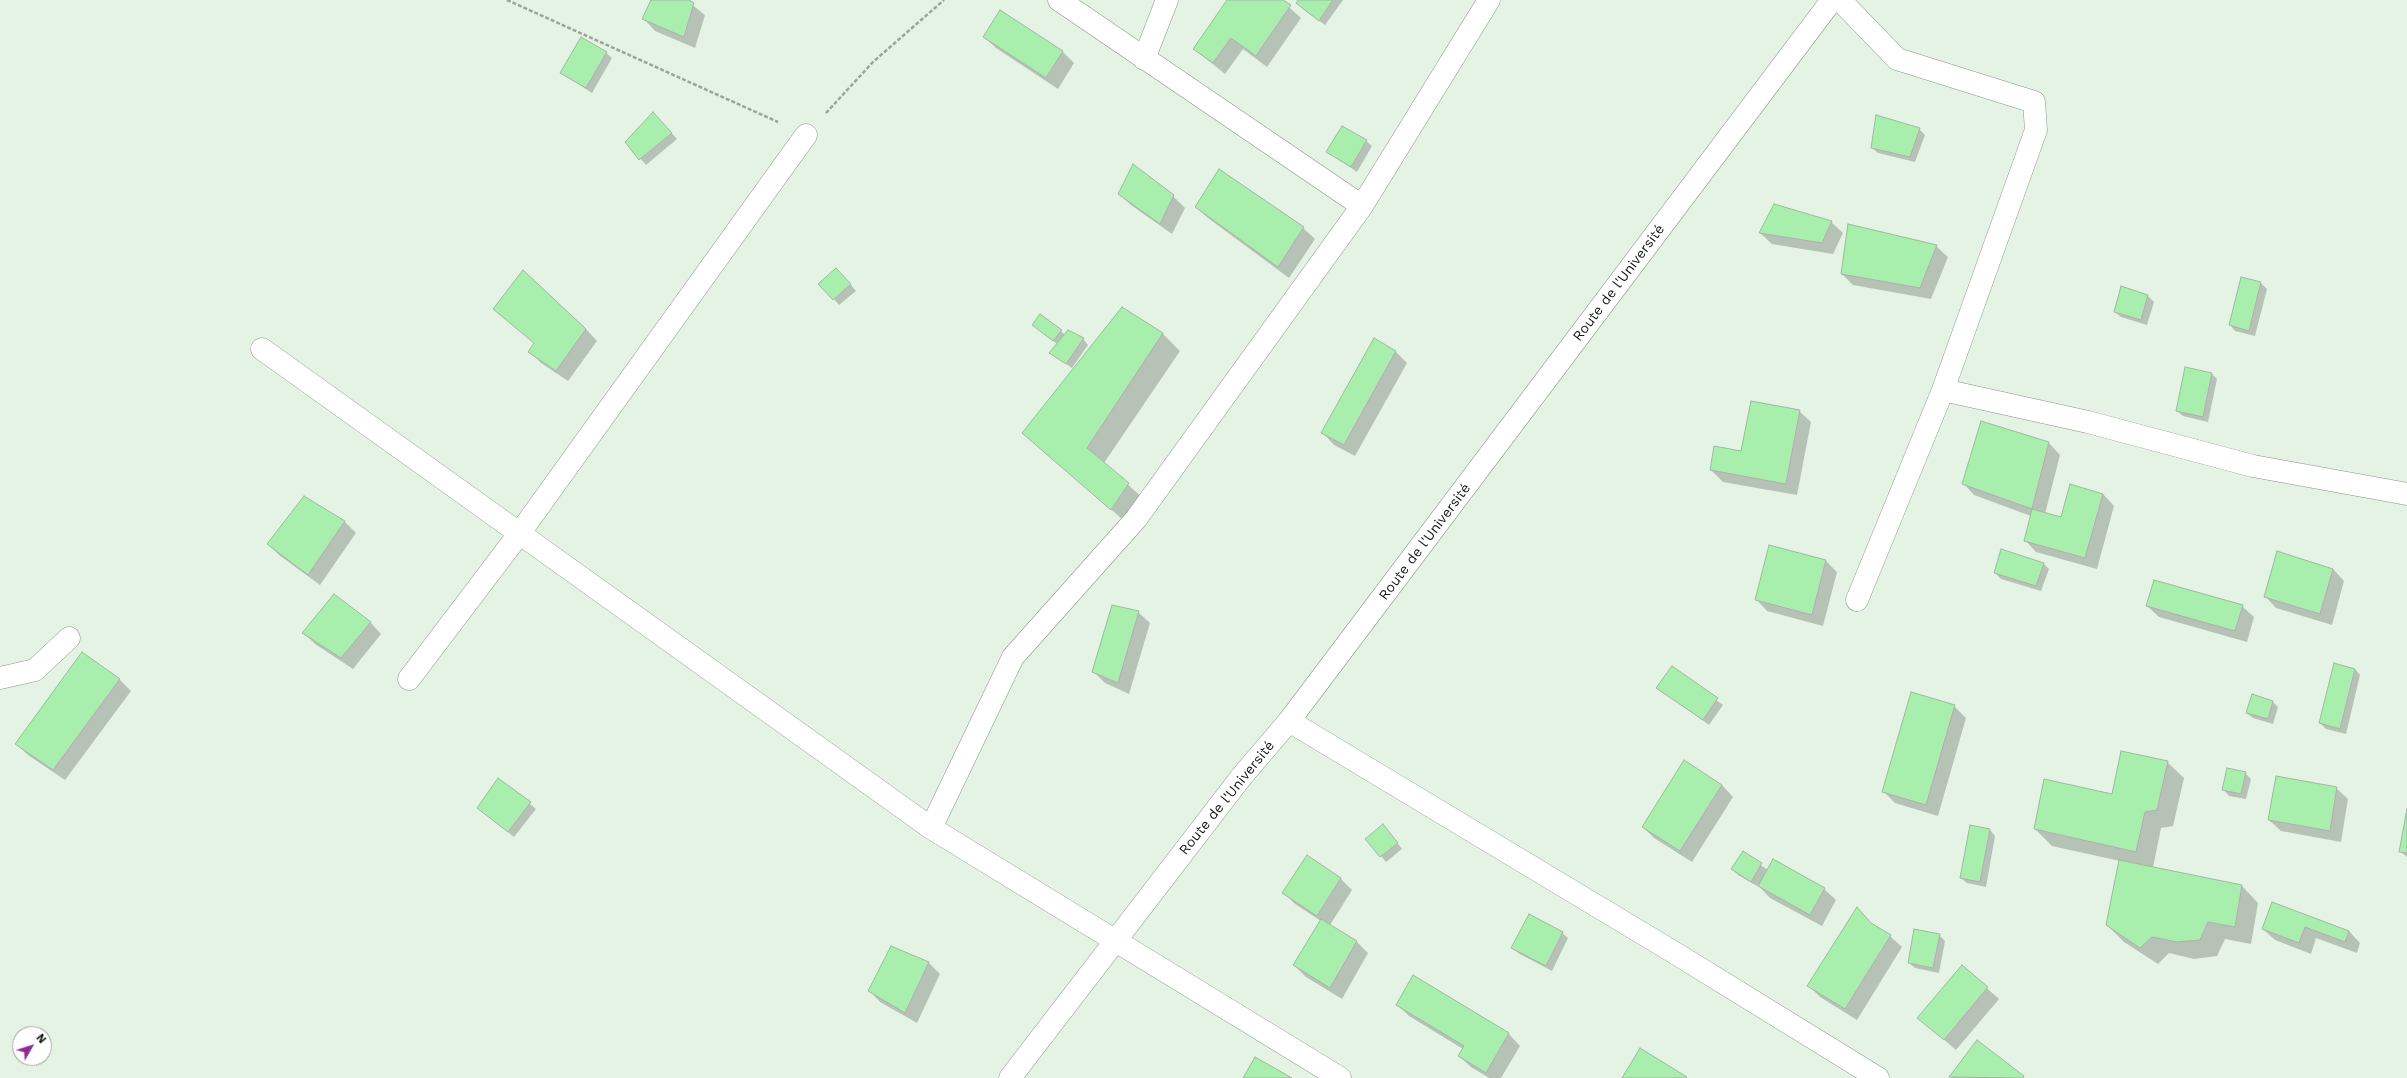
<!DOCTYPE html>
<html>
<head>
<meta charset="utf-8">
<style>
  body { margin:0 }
  #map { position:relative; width:2407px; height:1078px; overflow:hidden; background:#e5f3e5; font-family:"Work Sans",sans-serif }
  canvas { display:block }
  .north { position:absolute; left:12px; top:1026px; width:40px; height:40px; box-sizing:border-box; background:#fff; border:1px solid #a1a3a1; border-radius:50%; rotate:51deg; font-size:11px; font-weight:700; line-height:16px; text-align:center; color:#151a15 }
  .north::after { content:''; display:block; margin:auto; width:14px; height:18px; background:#8e2c94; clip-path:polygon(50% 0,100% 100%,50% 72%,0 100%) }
</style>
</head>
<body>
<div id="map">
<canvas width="2407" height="1078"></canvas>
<div class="north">N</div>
</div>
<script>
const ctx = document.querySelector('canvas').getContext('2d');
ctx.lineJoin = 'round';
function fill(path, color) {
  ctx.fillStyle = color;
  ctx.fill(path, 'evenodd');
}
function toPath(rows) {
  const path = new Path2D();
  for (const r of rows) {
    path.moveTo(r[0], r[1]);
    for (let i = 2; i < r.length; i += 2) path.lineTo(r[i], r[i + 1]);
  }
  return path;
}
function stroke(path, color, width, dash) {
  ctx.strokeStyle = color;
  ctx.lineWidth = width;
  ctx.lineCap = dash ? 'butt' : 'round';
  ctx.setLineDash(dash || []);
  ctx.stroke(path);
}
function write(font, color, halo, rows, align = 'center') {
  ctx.font = font + ' "Work Sans",sans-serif';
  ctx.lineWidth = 3;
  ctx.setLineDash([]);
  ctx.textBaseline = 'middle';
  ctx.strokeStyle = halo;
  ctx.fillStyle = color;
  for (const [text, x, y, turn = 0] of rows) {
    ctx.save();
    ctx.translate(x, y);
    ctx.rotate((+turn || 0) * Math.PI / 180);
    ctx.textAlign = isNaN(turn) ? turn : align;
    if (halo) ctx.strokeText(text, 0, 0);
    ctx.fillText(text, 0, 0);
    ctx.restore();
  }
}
const shadow = toPath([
  [652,0,686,0,705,15,695,48,655,31,644,19],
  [1228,0,1281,0,1301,18,1267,67,1243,49,1225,74,1194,49],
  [1299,0,1343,0,1325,25,1303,9,1297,3],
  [1000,12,1063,52,1074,63,1058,89,996,48,984,37],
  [606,53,612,58,592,93,561,73],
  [659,119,677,139,646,165,626,142],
  [1919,129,1925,135,1915,162,1878,153,1872,148],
  [1366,141,1372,146,1357,172,1328,152],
  [1220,170,1303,228,1315,239,1289,278,1208,218,1196,207],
  [1119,194,1173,196,1185,208,1172,234,1131,205],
  [1831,222,1843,233,1833,254,1772,244,1760,233],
  [1936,246,1948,257,1931,299,1853,285,1842,274],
  [842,274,856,291,839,305,834,299],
  [2241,278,2261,283,2267,289,2255,336,2235,331,2230,325],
  [2122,288,2148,296,2154,302,2147,325,2121,317,2115,312],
  [1123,308,1163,334,1180,351,1104,463,1145,500,1129,525,1023,433],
  [495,309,586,329,597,341,568,381,541,363,530,352,535,344],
  [1033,325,1061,331,1065,335,1083,339,1088,345,1072,368,1050,353,1057,344],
  [1374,340,1396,352,1407,363,1355,456,1334,445,1323,433],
  [2212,374,2217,379,2208,422,2183,416,2177,411],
  [1799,411,1811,422,1797,495,1723,482,1711,470,1742,453],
  [2049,443,2060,455,2045,514,2061,518,2103,494,2114,506,2097,569,2036,552,2025,540,2031,516,1974,495,1963,483],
  [345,522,356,533,320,585,279,555,268,544],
  [2277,552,2333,569,2344,581,2332,625,2276,608,2265,596],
  [1826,561,1837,572,1823,626,1767,611,1756,599],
  [2043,563,2049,569,2041,591,2001,579,1995,573],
  [2147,606,2242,606,2254,617,2247,642,2159,617],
  [1138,612,1150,623,1129,694,1105,683,1094,672],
  [370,622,381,634,353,669,315,644,304,633],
  [83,653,120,680,131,691,65,780,28,755,17,744],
  [1672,668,1723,705,1709,725,1658,688],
  [2355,669,2360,675,2346,734,2326,729,2320,723],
  [2252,696,2273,702,2278,707,2273,724,2253,718,2247,713],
  [1954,706,1966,718,1938,816,1895,803,1883,791],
  [2167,762,2184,778,2173,826,2161,828,2153,868,2242,886,2258,903,2251,944,2225,939,2217,956,2194,959,2169,953,2158,964,2124,942,2107,925,2120,861,2052,846,2035,829,2113,795],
  [2245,773,2251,779,2246,799,2229,796,2224,790],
  [498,779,536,809,514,837,484,813],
  [1722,785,1733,797,1692,862,1654,838,1643,827],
  [2336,788,2348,799,2341,842,2281,831,2269,820],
  [2407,815,2407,857,2400,851],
  [1990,830,1995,836,1986,887,1967,883,1961,878],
  [1388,831,1402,849,1386,862,1381,856],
  [1743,853,1768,870,1824,889,1836,900,1822,926,1770,898,1758,885,1757,886,1738,875,1733,869],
  [1307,857,1341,879,1352,890,1330,925,1357,942,1368,953,1342,999,1306,977,1294,965,1321,921,1295,904,1284,893],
  [2273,903,2349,931,2360,943,2357,953,2316,938,2311,954,2275,940,2263,929],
  [1857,908,1873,925,1890,936,1902,947,1857,1020,1820,997,1809,986],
  [1562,933,1568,938,1552,971,1518,953,1512,947],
  [1939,935,1945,941,1939,973,1915,968,1909,963],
  [892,947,929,963,940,974,917,1023,880,1002,869,990],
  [1962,966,1999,999,1956,1050,1919,1018],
  [1414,977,1509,1034,1520,1046,1501,1078,1489,1078,1471,1067,1459,1056,1463,1049,1409,1016,1397,1004],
  [1977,1042,2024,1078,1952,1078,1951,1077]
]);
const building = toPath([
  [651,0,689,0,694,3,684,37,642,19,651,0],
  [1227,0,1283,0,1291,5,1256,56,1231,38,1213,63,1193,49,1227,0],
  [1298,0,1333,0,1319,21,1296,3,1298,0],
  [1000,10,1063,51,1046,78,983,37,1000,10],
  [581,37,607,52,586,88,560,73,581,37],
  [653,112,672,133,639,160,625,142,653,112],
  [1876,115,1920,128,1910,157,1871,148,1876,115],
  [1342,126,1367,140,1351,167,1326,152,1342,126],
  [1133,164,1174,195,1160,224,1118,194,1133,164],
  [1219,169,1304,227,1278,267,1195,207,1219,169],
  [1774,204,1832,221,1822,243,1759,233,1774,204],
  [1848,224,1937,245,1920,288,1841,274,1848,224],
  [836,268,851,284,833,300,818,284,836,268],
  [523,270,586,329,556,371,528,352,534,343,493,309,523,270],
  [2241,277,2261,282,2249,331,2229,325,2241,277],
  [2121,286,2148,295,2141,320,2114,312,2121,286],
  [1122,307,1163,333,1087,448,1129,483,1111,510,1022,433,1122,307],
  [1040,314,1062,330,1053,341,1032,325,1040,314],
  [1068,330,1084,338,1066,364,1049,353,1068,330],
  [1374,338,1396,351,1344,445,1321,433,1374,338],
  [2185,367,2212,373,2203,417,2176,411,2185,367],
  [1751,401,1800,410,1786,484,1710,470,1714,446,1741,451,1751,401],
  [1981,421,2049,442,2032,509,1962,484,1981,421],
  [2070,484,2103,494,2085,558,2024,541,2032,509,2061,517,2070,484],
  [304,496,345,521,308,575,267,544,304,496],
  [1769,545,1826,560,1812,615,1755,600,1769,545],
  [2001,549,2044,563,2036,586,1994,573,2001,549],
  [2277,551,2333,569,2320,614,2264,597,2277,551],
  [2154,580,2243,605,2235,631,2146,606,2154,580],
  [334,594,371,622,341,658,302,633,334,594],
  [1112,605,1139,611,1118,683,1092,672,1112,605],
  [82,652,120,679,53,770,15,744,82,652],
  [2334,663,2355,669,2340,729,2319,723,2334,663],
  [1672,666,1718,698,1703,720,1656,688,1672,666],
  [1911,692,1955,705,1926,805,1882,792,1911,692],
  [2252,694,2273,701,2268,719,2246,713,2252,694],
  [2121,751,2168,761,2157,810,2145,812,2136,852,2034,829,2044,779,2112,794,2121,751],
  [1684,760,1722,785,1680,851,1642,827,1684,760],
  [2227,768,2246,772,2241,794,2222,790,2227,768],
  [2276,776,2337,787,2330,831,2268,820,2276,776],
  [498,778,531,802,508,832,477,808,498,778],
  [2407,809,2407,853,2399,852,2407,809],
  [1383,824,1398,843,1380,857,1365,839,1383,824],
  [1970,825,1990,829,1980,882,1960,878,1970,825],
  [1743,851,1762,863,1751,882,1731,869,1743,851],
  [1307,855,1341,878,1317,916,1282,893,1307,855],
  [1773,859,1825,888,1810,915,1758,886,1773,859],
  [2119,860,2242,885,2235,927,2208,922,2200,940,2177,942,2152,937,2140,948,2106,925,2119,860],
  [2272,902,2349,931,2345,942,2305,927,2299,943,2262,929,2272,902],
  [1857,907,1871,923,1891,935,1845,1009,1807,986,1857,907],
  [1529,914,1563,932,1546,966,1511,948,1529,914],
  [1321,919,1357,941,1330,988,1293,965,1321,919],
  [1914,929,1940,934,1933,968,1908,963,1914,929],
  [891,946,929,962,905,1013,868,991,891,946],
  [1962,965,1988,987,1944,1040,1917,1018,1962,965],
  [1413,975,1509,1033,1486,1073,1458,1056,1464,1046,1396,1005,1413,975],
  [1977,1040,2024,1076,2023,1078,1949,1077,1977,1040],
  [1640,1048,1687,1077,1686,1078,1622,1078,1640,1048],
  [1255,1057,1292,1078,1243,1078,1255,1057]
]);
const path = toPath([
  [507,0,778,122],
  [826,113,873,62,944,0]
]);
const street = toPath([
  [1059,0,1362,206],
  [1840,0,1897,59,2034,102,2036,130,1943,390,1857,600],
  [1144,59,1167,0],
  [262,349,931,828,1340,1078],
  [1943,390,2088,422,2253,466,2407,494],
  [0,678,35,670,69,638],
  [409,679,519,534,806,135],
  [1289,721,1675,953,1878,1078],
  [931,828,1013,657,1136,519,1362,206,1489,0]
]);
const secondary = toPath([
  [1010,1078,1242,776,1289,721,1832,0]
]);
const streetNames = [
  ["Route de l'Université",1619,283,-53],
  ["Route de l'Université",1425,542,-53],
  ["Route de l'Université",1227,798,-51]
];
fill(shadow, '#0003');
fill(building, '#a8eeac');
stroke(building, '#a6b3a7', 1);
stroke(street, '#899589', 23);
stroke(secondary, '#899589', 23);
stroke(path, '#9aa59a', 2.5, [4, 2]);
stroke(street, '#fff', 22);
stroke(secondary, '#fff', 22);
write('14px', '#151a15', '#fff', streetNames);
</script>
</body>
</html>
